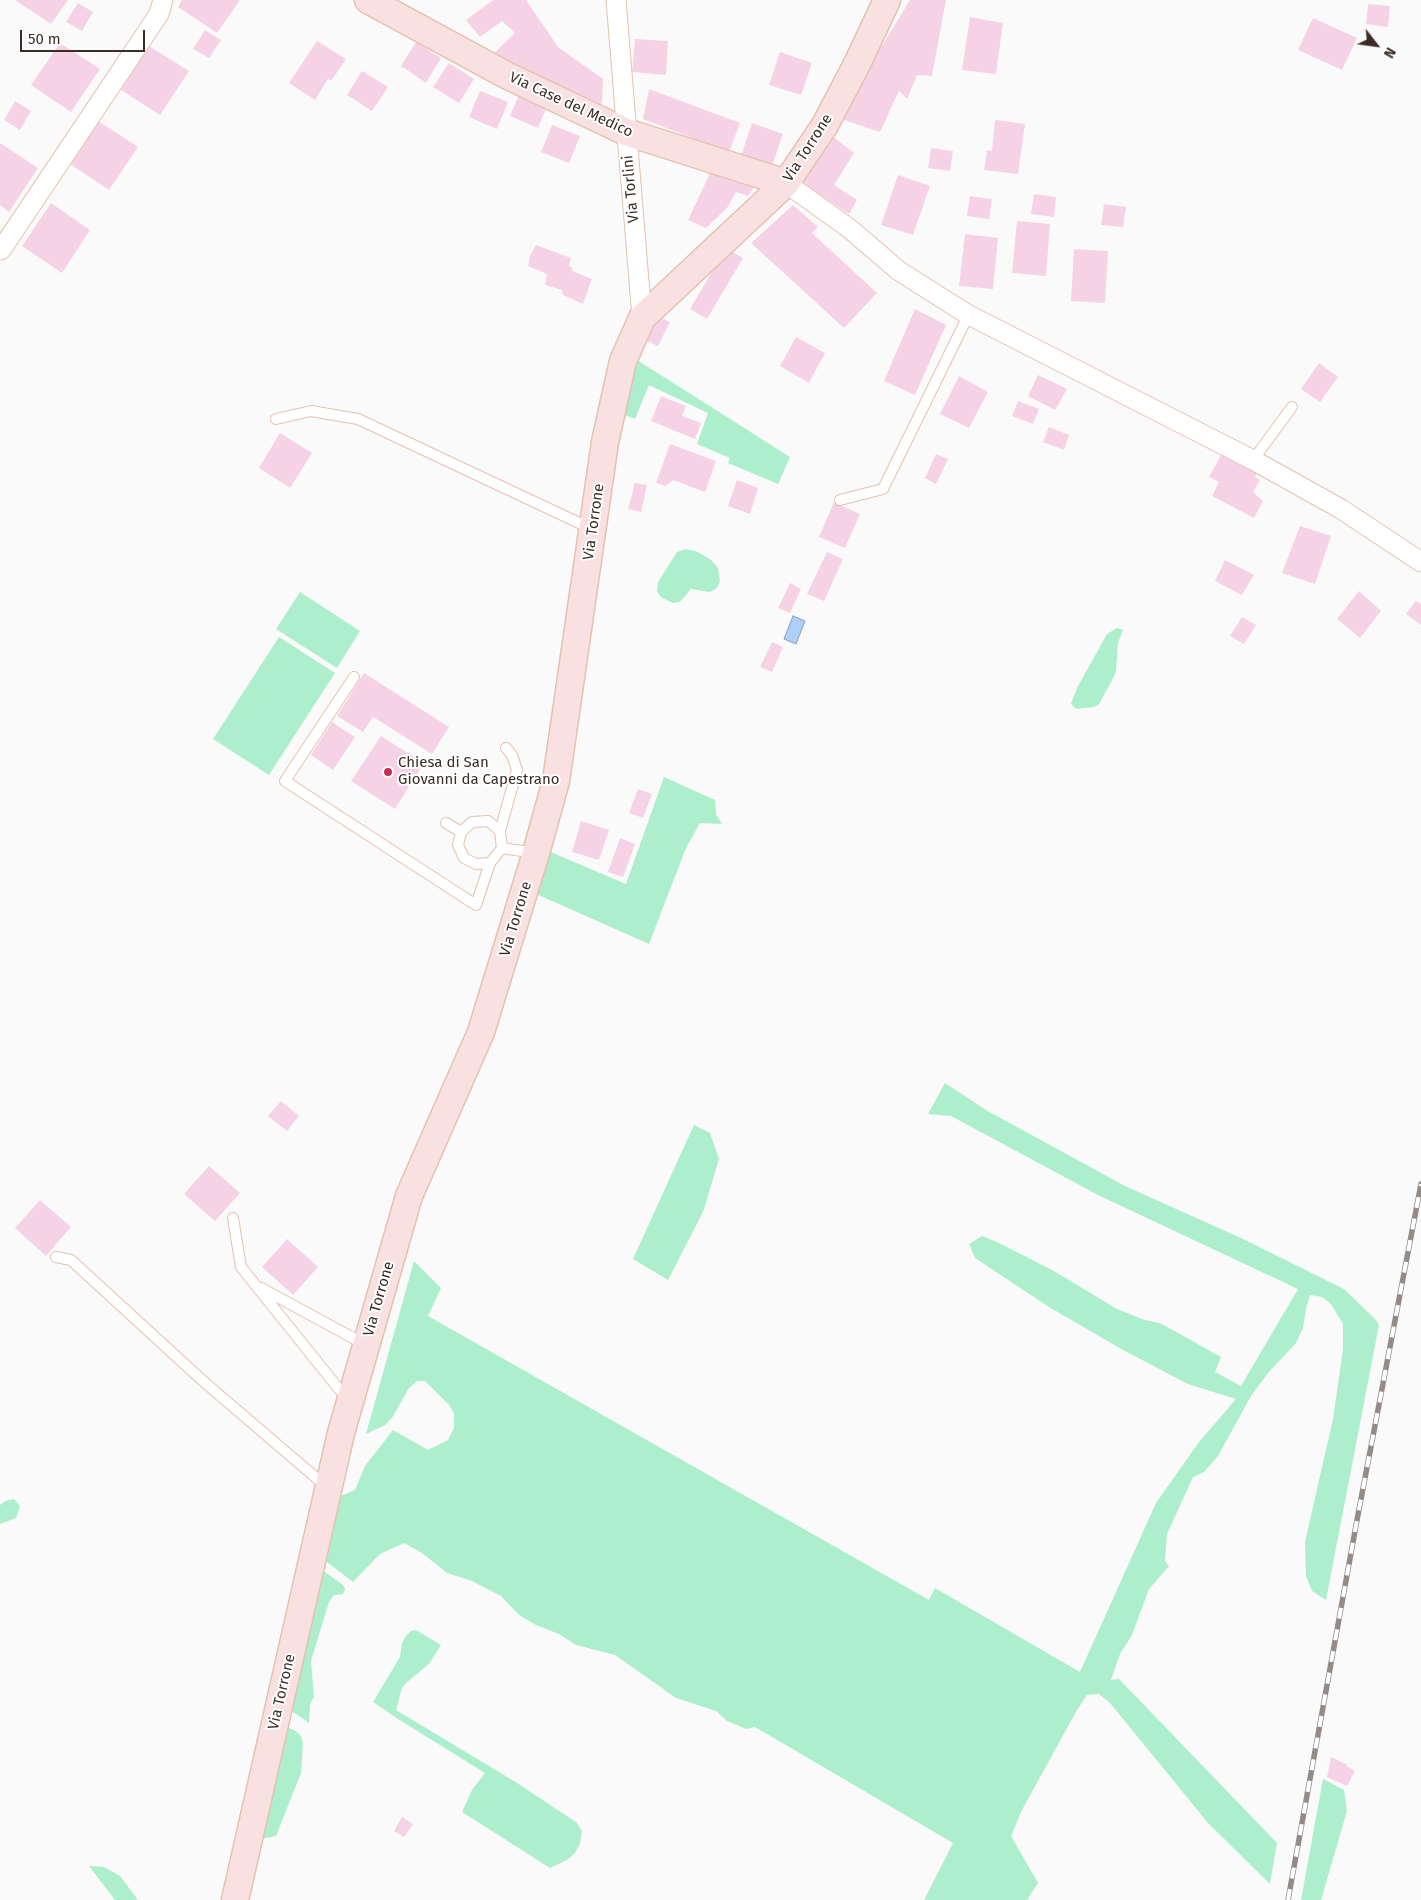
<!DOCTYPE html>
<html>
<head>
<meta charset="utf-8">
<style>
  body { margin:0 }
  #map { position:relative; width:1421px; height:1900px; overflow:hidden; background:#fafafa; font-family:"Fira Sans",sans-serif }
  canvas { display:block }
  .north { position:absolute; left:1351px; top:20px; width:50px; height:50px; -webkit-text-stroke:4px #fff; paint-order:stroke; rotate:120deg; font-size:14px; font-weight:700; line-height:20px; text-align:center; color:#3a2c26 }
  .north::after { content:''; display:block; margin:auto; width:18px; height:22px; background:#3a2c26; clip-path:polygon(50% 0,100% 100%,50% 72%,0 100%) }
  .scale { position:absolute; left:20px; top:30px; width:125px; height:22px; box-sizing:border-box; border:2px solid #3a2c26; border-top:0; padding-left:6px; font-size:15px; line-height:18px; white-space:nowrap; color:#3a2c26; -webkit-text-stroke:4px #fff; paint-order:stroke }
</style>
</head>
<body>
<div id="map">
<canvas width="1421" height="1900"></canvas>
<div class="north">N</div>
<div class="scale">50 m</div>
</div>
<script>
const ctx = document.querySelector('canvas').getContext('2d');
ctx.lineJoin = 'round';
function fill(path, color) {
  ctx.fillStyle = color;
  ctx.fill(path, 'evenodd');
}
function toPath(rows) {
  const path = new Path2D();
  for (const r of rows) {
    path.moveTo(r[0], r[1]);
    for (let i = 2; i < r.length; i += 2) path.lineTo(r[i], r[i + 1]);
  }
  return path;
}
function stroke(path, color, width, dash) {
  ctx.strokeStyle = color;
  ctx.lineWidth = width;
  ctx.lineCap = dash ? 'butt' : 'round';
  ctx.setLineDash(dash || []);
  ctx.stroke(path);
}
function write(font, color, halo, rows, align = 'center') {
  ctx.font = font + ' "Fira Sans",sans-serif';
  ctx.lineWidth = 4;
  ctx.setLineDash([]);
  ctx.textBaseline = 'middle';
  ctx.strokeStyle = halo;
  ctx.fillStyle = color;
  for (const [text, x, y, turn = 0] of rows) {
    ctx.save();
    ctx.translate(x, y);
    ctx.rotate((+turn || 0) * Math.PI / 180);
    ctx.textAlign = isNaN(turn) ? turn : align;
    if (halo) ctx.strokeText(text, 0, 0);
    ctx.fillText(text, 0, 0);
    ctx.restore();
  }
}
const green = toPath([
  [634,358,790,457,778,484,728,463,730,458,697,444,708,413,649,385,635,419,618,412],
  [686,549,698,552,711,560,718,568,720,581,717,588,710,592,691,589,680,602,673,603,662,598,657,592,658,582,677,552],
  [300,592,360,631,337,668,276,629],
  [1117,628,1123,630,1118,643,1116,672,1111,682,1099,704,1094,707,1076,709,1071,704,1077,688,1107,634],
  [279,637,335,673,269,775,213,739],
  [664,777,715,800,716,814,722,824,700,823,686,848,649,944,534,893,546,850,626,884],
  [945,1083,986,1110,1125,1186,1241,1238,1344,1289,1376,1320,1379,1325,1326,1600,1312,1591,1306,1576,1305,1542,1333,1419,1343,1349,1343,1324,1331,1304,1322,1297,1310,1295,1306,1309,1303,1328,1296,1343,1268,1373,1251,1396,1218,1456,1204,1472,1193,1477,1167,1534,1165,1561,1169,1566,1149,1589,1132,1635,1120,1654,1111,1680,1119,1679,1277,1843,1270,1884,1208,1823,1110,1703,1099,1694,1087,1695,1077,1710,1022,1810,1011,1836,1038,1883,1027,1900,924,1900,953,1843,755,1727,746,1729,727,1721,716,1711,676,1698,615,1655,576,1645,559,1634,536,1625,519,1615,501,1596,472,1581,447,1573,422,1553,404,1543,380,1554,353,1582,323,1559,338,1497,355,1490,365,1466,393,1430,428,1450,448,1440,454,1428,454,1414,450,1406,425,1381,417,1381,409,1388,392,1418,385,1425,366,1434,414,1261,441,1288,428,1316,929,1600,935,1588,1080,1672,1156,1503,1199,1442,1236,1399,1188,1384,1123,1350,1049,1307,975,1258,969,1244,982,1236,997,1242,1054,1271,1117,1309,1142,1319,1162,1324,1221,1357,1215,1372,1241,1386,1298,1289,1098,1195,951,1116,928,1114],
  [694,1125,710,1133,719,1159,703,1212,668,1280,633,1259],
  [14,1499,20,1506,16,1518,0,1524,0,1505,5,1501],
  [318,1567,343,1585,345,1589,343,1594,334,1595,329,1602,311,1661,314,1697,310,1704,309,1723,296,1714,285,1708],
  [416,1630,441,1645,429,1664,406,1683,402,1688,396,1710,514,1781,576,1822,582,1831,580,1844,574,1854,567,1860,550,1868,462,1812,472,1790,485,1773,398,1719,373,1702,400,1657,402,1643,406,1636,411,1631],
  [282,1725,296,1731,301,1736,303,1744,301,1773,276,1836,261,1839],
  [1323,1779,1344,1790,1347,1811,1321,1900,1301,1900],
  [89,1866,104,1867,120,1876,138,1900,115,1900]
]);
const water = toPath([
  [793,616,805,621,796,644,784,639,793,616]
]);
const building = toPath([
  [15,0,68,0,51,24],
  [182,0,240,0,217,33,178,7],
  [493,0,526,0,558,47,603,79,602,104,490,57,515,33,502,21,480,37,466,20],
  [910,0,946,0,932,76,917,75,907,99,899,91,880,132,838,118],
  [78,3,93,12,82,31,66,22],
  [1368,4,1390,6,1388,27,1366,24],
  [970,17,1003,23,996,74,962,70],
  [1313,18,1357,38,1342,70,1298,50],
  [205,30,221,40,209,58,193,49],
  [635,39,668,41,666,75,632,72],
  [317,41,346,59,331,81,328,79,315,100,289,83],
  [416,42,441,58,426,83,401,66],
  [60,43,100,69,71,112,31,85],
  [149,46,189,71,160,115,121,90],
  [780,52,812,63,801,95,769,85],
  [449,63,474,79,459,103,433,87],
  [362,71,388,87,372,111,347,95],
  [649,89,740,123,729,152,643,119],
  [521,90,549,101,538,128,510,116],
  [480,91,508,102,497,129,469,117],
  [15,101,31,111,20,130,4,120],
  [995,120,1025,124,1018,174,984,170,987,150,992,151],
  [98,121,138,147,109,190,70,164],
  [752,123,783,134,772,166,741,156],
  [552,125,580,136,569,163,541,152],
  [831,135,854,153,834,185,857,200,849,214,801,182],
  [0,143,38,168,9,212,0,205],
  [931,148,953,151,950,171,928,168],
  [712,169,757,183,748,196,736,192,727,208,706,228,688,220],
  [898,175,930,186,913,235,881,225],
  [1034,194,1056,197,1054,217,1031,214],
  [970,196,992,199,989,219,967,216],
  [51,203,90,230,62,273,22,246],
  [1104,204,1126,207,1123,227,1101,225],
  [793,205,818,227,812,233,877,293,844,328,751,243],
  [1017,221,1050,224,1046,276,1012,273],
  [965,234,998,238,993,289,959,286],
  [536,245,571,258,569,266,573,268,572,271,592,279,583,304,563,295,562,290,545,285,547,274,528,266,530,256],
  [726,248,743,258,707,319,690,309],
  [1074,249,1108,251,1105,303,1071,301],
  [915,309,946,325,915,395,884,381],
  [658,316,670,322,658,346,647,341],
  [796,337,825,353,809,383,780,366],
  [1319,363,1338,377,1320,402,1301,389],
  [1038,375,1067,389,1055,410,1028,396],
  [959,376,988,392,969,428,940,414],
  [661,396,686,406,682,416,701,423,695,439,651,421],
  [1018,401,1039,409,1033,424,1012,416],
  [1049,427,1069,435,1064,450,1043,442],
  [280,433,312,453,290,488,259,468],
  [670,444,716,461,705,492,673,480,666,486,656,483],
  [1222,453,1257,472,1255,477,1260,480,1253,492,1263,501,1254,518,1212,496,1219,482,1209,477],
  [936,454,948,459,936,484,925,478],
  [737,480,758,488,750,514,728,506],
  [635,483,647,485,641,512,628,509],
  [834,502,860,514,845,548,819,537],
  [1300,526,1331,536,1315,584,1282,573],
  [827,552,843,559,824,601,807,594],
  [1225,560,1254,575,1242,595,1215,581],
  [790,583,801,589,790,613,778,608],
  [1359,591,1381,611,1360,638,1337,619],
  [1416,601,1421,604,1421,625,1406,614],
  [1242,617,1256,625,1244,644,1230,636],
  [772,642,783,647,772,672,760,667],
  [364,673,449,727,432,754,373,717,363,732,337,716],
  [332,722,355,737,333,770,311,755],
  [381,736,424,763,395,809,351,781],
  [638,789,652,794,643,818,629,813],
  [581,821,609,830,599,860,572,852],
  [620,838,635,844,623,877,608,872],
  [281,1101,299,1116,287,1131,268,1116],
  [209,1166,240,1193,215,1221,184,1194],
  [40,1200,71,1227,46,1256,15,1228],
  [287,1239,318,1267,293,1295,262,1267],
  [1331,1757,1348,1765,1346,1766,1355,1771,1347,1786,1327,1777],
  [402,1817,413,1824,404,1837,394,1831]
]);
const service = toPath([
  [276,419,311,411,358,419,592,529],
  [1253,460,1292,407],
  [840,500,883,489,965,322,967,314],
  [354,677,285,781,476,905,490,863,502,848,500,831,517,770,512,755,506,748],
  [446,823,461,832],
  [502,848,535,853],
  [490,863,476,864,464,858,458,845,461,832,472,822,488,821,500,831],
  [233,1218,241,1267,338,1388,350,1399],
  [56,1257,71,1260,203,1381,328,1488],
  [261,1288,355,1339,366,1341]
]);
const minor = toPath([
  [616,0,642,318],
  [786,183,850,229,899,271,967,314,1253,460,1341,509,1421,562],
  [1,250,159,14,163,0]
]);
const secondary = toPath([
  [368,0,506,75,626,132,786,183],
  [235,1900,341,1433,409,1196,481,1032,536,853,556,781,605,442,623,361,642,318,786,183,825,125,857,64,887,0]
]);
const rail = toPath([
  [1288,1900,1357,1520,1421,1184]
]);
const markers = [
  [388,772,5,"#bf3057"]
];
const streetNames = [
  ["Via Case del Medico",571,105,25],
  ["Via Torrone",808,148,-57],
  ["Via Torlini",631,189,-95],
  ["Via Torrone",594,522,-82],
  ["Via Torrone",516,919,-73],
  ["Via Torrone",379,1299,-74],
  ["Via Torrone",282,1692,-77]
];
const poiNames = [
  ["Chiesa di San",398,763],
  ["Giovanni da Capestrano",398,780]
];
fill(green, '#adeecd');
fill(water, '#aed0f8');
stroke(water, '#8b9fb9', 1);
fill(building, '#f6d3e4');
stroke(service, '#e4c1b2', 12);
stroke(minor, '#e4c1b2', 21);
stroke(secondary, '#e4c1b2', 29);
stroke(service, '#fff', 10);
stroke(minor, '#fff', 19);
stroke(secondary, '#f8e1e0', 26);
stroke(rail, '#938b88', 5.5);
stroke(rail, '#fff', 4, [11]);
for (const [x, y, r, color] of markers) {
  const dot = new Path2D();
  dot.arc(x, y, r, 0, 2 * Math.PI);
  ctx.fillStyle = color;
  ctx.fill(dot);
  stroke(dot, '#fff', 2);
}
write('15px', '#3a2c26', '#fff', streetNames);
write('15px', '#3a2c26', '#fff', poiNames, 'left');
</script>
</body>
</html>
